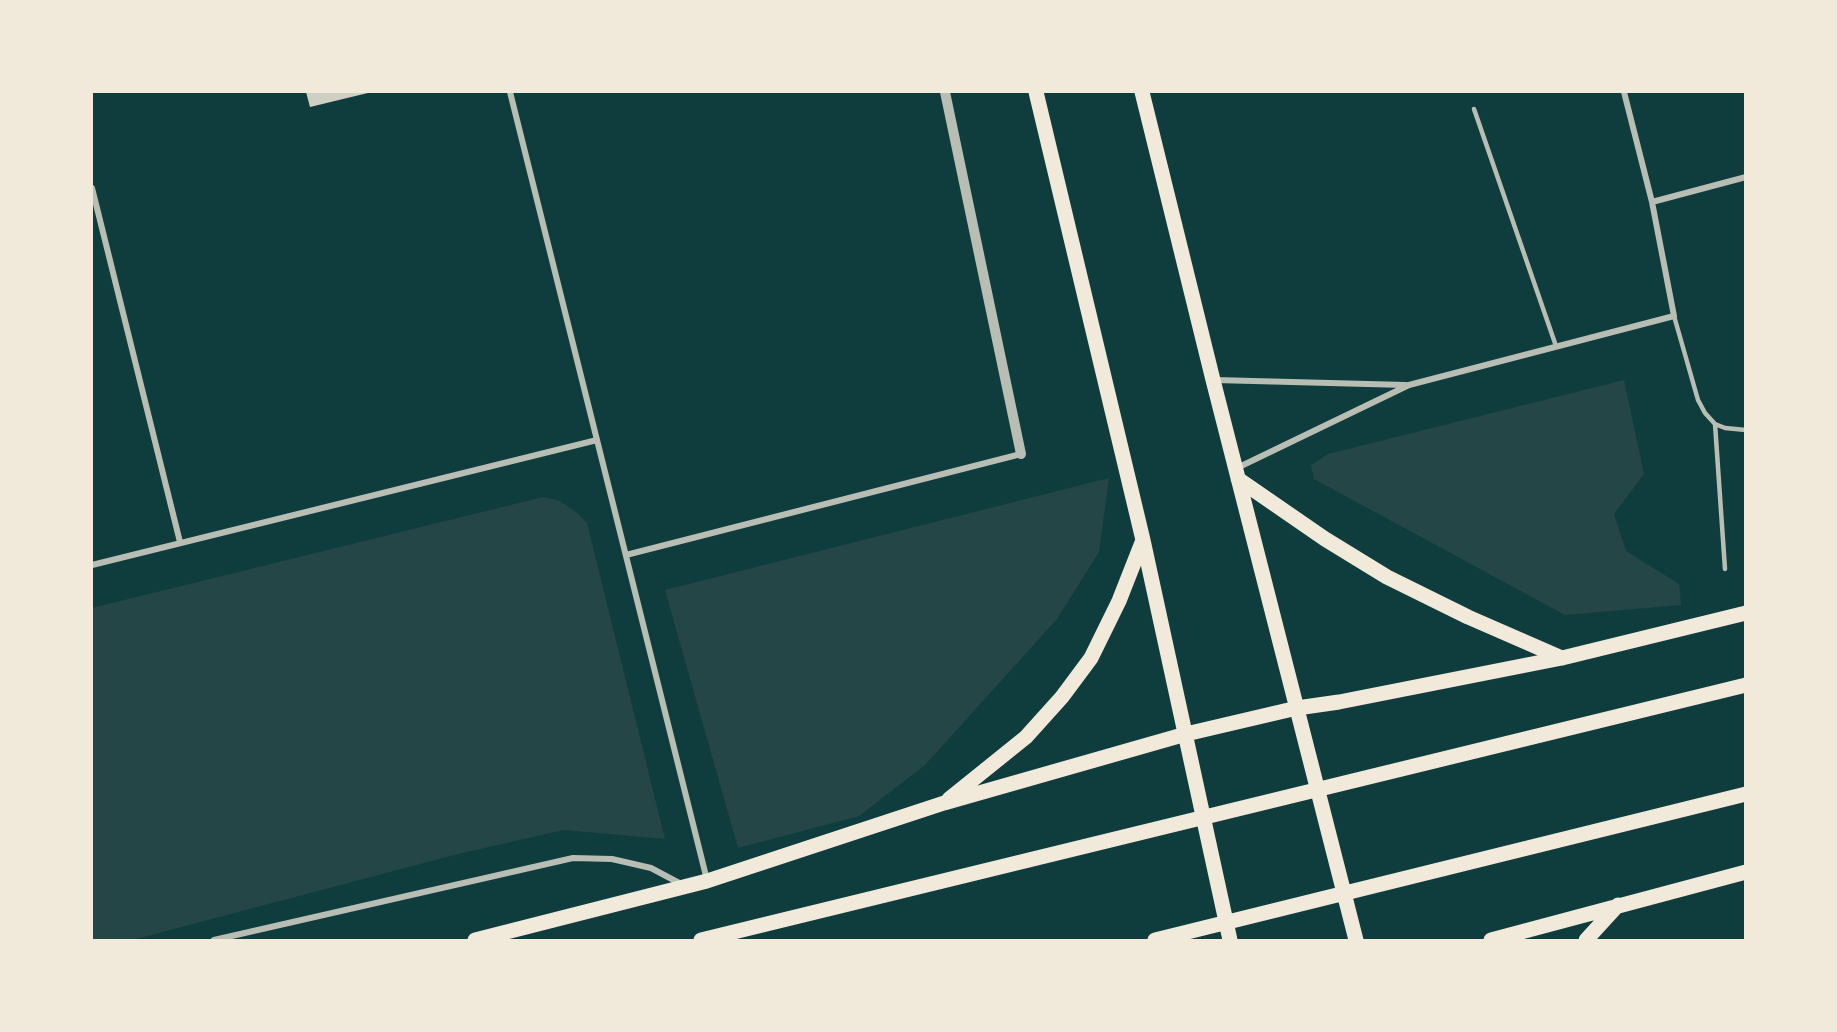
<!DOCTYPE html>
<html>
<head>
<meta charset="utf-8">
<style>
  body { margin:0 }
  #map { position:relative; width:1837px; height:1032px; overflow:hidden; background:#0f3d3e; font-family:Bitter,serif }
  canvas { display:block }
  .frame { position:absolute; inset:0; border:93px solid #f1e9da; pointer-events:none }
</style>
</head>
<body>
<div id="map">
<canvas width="1837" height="1032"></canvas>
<div class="frame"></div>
</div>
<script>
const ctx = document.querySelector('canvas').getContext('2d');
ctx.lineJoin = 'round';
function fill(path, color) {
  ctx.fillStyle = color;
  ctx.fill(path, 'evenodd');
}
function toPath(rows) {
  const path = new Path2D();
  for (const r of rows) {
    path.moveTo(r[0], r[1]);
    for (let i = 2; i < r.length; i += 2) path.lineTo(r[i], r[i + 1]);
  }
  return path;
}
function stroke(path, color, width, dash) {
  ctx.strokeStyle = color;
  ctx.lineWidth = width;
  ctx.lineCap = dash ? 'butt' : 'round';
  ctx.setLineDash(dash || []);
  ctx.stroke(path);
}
const green = toPath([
  [1624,380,1644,474,1614,514,1626,551,1679,584,1681,605,1565,615,1314,479,1311,465,1328,454],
  [1109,478,1099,552,1057,619,925,765,859,816,738,848,665,590],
  [543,497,560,501,576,512,587,523,665,839,564,830,458,854,132,940,92,940,92,608]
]);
const building = toPath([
  [306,92,372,92,310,107]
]);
const service = toPath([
  [1474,109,1556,346],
  [1674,316,1698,400,1705,413,1715,424,1725,428,1746,430],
  [1715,424,1725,569]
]);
const minor = toPath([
  [510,92,707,880],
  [1624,92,1652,202],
  [92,188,180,542],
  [1215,380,1406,385],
  [1237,468,1409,385,1674,316,1652,202,1746,177],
  [626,555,1021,454],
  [92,565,597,440],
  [214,940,573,858,612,859,651,868,683,885]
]);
const tertiary = toPath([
  [945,92,1021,454]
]);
const primary = toPath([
  [1036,92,1143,540,1230,940],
  [1142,92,1213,380,1356,940],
  [1238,479,1325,539,1387,577,1468,617,1562,658],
  [949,799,1026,737,1062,697,1091,658,1119,601,1143,540],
  [475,940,707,881,944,803,1186,734,1297,708,1339,702,1562,658,1746,613],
  [701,940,1746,685],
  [1155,940,1746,794],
  [1491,940,1746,872],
  [1586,940,1618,905]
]);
fill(green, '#244646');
fill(building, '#cfcfc3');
stroke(service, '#b8beb3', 4.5);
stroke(minor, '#b8beb3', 6);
stroke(tertiary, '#b8beb3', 10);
stroke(primary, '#f1e9da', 15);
</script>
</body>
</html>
